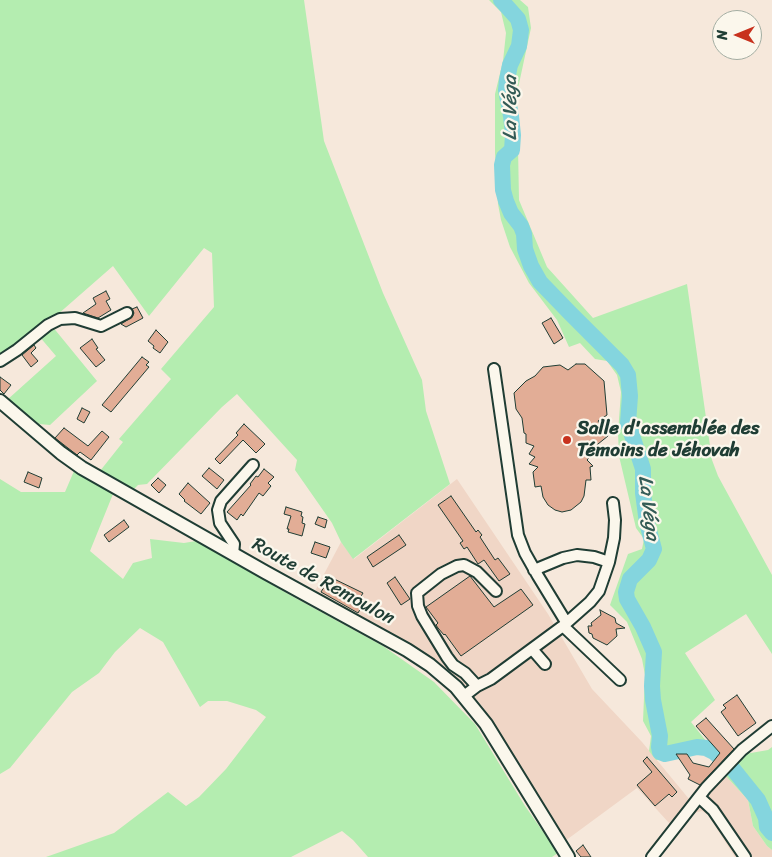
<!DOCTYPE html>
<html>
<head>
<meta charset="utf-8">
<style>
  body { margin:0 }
  #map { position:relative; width:772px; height:857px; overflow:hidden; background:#f6e8db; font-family:Sriracha,sans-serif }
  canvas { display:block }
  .north { position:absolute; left:712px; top:10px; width:50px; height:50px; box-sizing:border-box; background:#fbf7ec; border:1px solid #a3ada2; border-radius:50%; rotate:270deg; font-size:14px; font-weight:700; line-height:20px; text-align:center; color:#1f3d34 }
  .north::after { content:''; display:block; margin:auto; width:18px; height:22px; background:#c8321e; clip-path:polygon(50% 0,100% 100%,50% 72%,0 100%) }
</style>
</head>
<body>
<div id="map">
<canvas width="772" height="857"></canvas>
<div class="north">N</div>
</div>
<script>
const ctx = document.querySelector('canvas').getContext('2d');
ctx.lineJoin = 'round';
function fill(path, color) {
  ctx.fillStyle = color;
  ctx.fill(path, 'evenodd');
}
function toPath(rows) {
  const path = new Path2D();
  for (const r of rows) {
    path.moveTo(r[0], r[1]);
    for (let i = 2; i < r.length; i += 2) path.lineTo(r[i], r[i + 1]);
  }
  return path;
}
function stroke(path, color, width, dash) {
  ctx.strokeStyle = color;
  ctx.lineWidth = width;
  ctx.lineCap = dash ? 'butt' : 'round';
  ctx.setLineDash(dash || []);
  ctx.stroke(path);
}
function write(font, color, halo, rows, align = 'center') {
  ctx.font = font + ' Sriracha,sans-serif';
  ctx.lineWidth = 4.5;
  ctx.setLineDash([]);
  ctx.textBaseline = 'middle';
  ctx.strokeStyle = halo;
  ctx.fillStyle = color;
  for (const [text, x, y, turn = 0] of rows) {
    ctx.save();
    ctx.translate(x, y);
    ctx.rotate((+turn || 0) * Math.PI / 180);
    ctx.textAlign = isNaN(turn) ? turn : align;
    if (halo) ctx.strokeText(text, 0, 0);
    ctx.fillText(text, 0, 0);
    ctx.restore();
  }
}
const built = toPath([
  [457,479,548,614,592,689,642,742,689,799,670,824,637,788,565,841,483,707,466,687,429,656,409,643,314,593,341,542,354,559],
  [724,774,748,800,753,826,767,846,772,850,772,857,735,857,708,815,702,811,694,813,707,793]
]);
const green = toPath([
  [0,0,304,0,324,141,383,293,422,380,426,411,450,484,353,559,341,542,332,523,295,470,297,460,237,394,222,407,147,484,138,485,133,490,100,471,123,442,119,439,171,379,161,369,214,307,212,253,204,248,149,316,113,266,49,322,34,330,0,357],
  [489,0,520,0,528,7,531,28,517,93,519,200,547,267,593,318,687,284,712,460,718,476,772,575,772,654,746,614,685,653,715,700,691,722,710,746,698,743,674,746,672,758,656,760,649,751,651,736,643,721,645,675,642,659,627,622,610,605,628,554,642,549,644,539,636,528,619,456,618,433,621,392,617,375,607,361,595,359,580,343,569,347,557,320,529,283,510,247,501,220,498,204,495,153,495,94,503,61,506,33,501,12],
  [52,326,97,381,50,425,39,424,7,400,56,356,39,336],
  [74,471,113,494,90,551,123,579,133,563,152,558,150,539,184,543,196,541,290,595,383,646,434,682,475,724,525,806,558,853,552,857,368,857,353,840,342,831,291,857,46,857,114,833,168,792,186,806,199,797,226,769,266,717,256,710,227,701,208,701,200,707,163,642,140,628,115,652,99,673,72,692,10,768,0,774,0,479,21,492,65,492],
  [772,747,772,850,767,846,753,826,748,800,724,774,745,754,768,750]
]);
const river = toPath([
  [501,0,518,19,521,30,519,46,510,65,507,80,506,90,511,116,513,135,512,150,504,157,502,165,503,190,506,201,511,213,521,226,524,234,525,249,531,266,540,282,570,313,622,365,628,375,630,396,628,423,643,469,643,493,647,523,654,549,649,560,630,579,626,592,627,599,643,627,654,652,652,686,653,700,660,736,659,747,660,752,665,754,697,747,706,748,714,752,733,769,758,800,766,818,767,827,772,833]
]);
const building = toPath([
  [106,291,110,299,106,301,111,310,98,318,83,313,96,304,93,298,106,291],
  [137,307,143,318,126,327,121,324,132,317,134,313,132,309,137,307],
  [551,318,563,338,554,344,542,323,551,318],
  [156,330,168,342,160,353,153,348,154,346,148,341,156,330],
  [92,339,98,348,96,349,105,360,96,367,80,348,92,339],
  [34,345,36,348,31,353,38,361,31,367,22,355,34,345],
  [142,357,149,362,146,365,149,367,111,412,102,405,142,357],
  [576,364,585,364,604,381,607,415,598,421,608,436,593,448,594,452,587,460,593,466,590,467,591,480,586,480,584,496,581,502,571,510,562,512,555,510,548,505,543,497,541,486,535,487,533,472,538,467,529,464,535,457,529,454,534,446,526,443,526,434,524,433,522,418,516,409,514,393,526,381,535,376,543,367,560,365,568,370,576,364],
  [0,377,11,385,4,394,0,390,0,377],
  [82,408,90,412,84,423,77,419,82,408],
  [244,424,265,444,256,453,243,440,220,464,215,459,238,435,236,433,244,424],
  [64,428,88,446,102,431,109,437,91,460,80,452,77,455,55,438,64,428],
  [209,468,224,480,217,489,202,476,209,468],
  [264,469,274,477,268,483,271,486,263,496,259,493,243,516,241,514,237,520,227,512,251,485,250,484,256,476,258,477,264,469],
  [28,472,42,478,39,488,24,482,28,472],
  [158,478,166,485,159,493,151,485,158,478],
  [188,483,210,503,201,514,184,501,185,500,179,494,188,483],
  [451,496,476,532,478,530,482,535,480,537,495,560,498,558,510,574,499,581,484,560,478,564,467,547,464,549,460,543,463,541,438,505,451,496],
  [286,507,302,512,301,516,303,517,302,523,305,524,302,536,288,532,289,529,287,529,291,516,284,514,286,507],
  [318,517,327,520,325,528,315,524,318,517],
  [124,520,129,527,109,542,104,535,124,520],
  [399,535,406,545,373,567,367,557,399,535],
  [315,542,330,547,326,558,311,553,315,542],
  [470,576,494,607,521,589,533,605,461,656,445,634,444,635,438,628,436,625,438,623,426,607,470,576],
  [330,577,363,593,360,598,365,601,358,613,321,592,330,577],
  [395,577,410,599,401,605,387,583,395,577],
  [600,610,615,618,616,623,625,628,616,629,617,636,607,645,593,638,592,634,589,633,588,626,592,626,591,623,601,615,600,610],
  [737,695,756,723,738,736,721,712,726,708,723,705,737,695],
  [706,718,734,749,700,785,688,779,690,775,676,754,687,754,693,763,709,767,720,753,696,726,706,718],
  [647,757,677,792,672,797,669,794,655,806,637,785,652,772,643,761,647,757],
  [583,845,591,857,581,857,576,851,583,845]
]);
const minor = toPath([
  [0,361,17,350,48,325,60,319,75,318,101,326,127,313],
  [494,369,518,535,525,553,538,576,566,622],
  [233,554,234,544,220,523,218,510,221,501,253,465],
  [534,570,563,558,577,555,594,557,609,562],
  [563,626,620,680],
  [532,649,545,664],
  [477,686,465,673,453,665,447,657,422,616,418,606,417,593,441,574,457,566,464,565,477,572,496,591],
  [464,696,477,686,491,679,563,626,590,602,599,591,609,562,614,538,615,520,613,503],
  [699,797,713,810,745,857],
  [652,857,706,788,742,750,772,726]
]);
const major = toPath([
  [0,401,61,453,82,468,265,572,407,650,430,665,456,687,486,724,568,857]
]);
const markers = [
  [567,440,5,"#c8321e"]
];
const poiNames = [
  ["Salle d'assemblée des",577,429],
  ["Témoins de Jéhovah",577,451]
];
const streetNames = [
  ["Route de Remoulon",323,582,29]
];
const waterNames = [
  ["La Véga",511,108,-90],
  ["La Véga",648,508,83]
];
fill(built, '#f0d6c6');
fill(green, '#b4edb0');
stroke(river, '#84d5de', 16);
fill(building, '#e2ad96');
stroke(building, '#1f3d34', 1);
stroke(minor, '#1f3d34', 14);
stroke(major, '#1f3d34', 16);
stroke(minor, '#fbf7ec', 10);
stroke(major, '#fbf7ec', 12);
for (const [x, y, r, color] of markers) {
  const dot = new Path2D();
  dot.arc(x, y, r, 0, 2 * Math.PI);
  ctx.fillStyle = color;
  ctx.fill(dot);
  stroke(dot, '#fbf7ec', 2);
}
write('bold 19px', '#1f3d34', '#fbf7ec', poiNames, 'left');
write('19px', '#1f3d34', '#fbf7ec', streetNames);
write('italic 20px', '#335b56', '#fbf7ec', waterNames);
</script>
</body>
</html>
